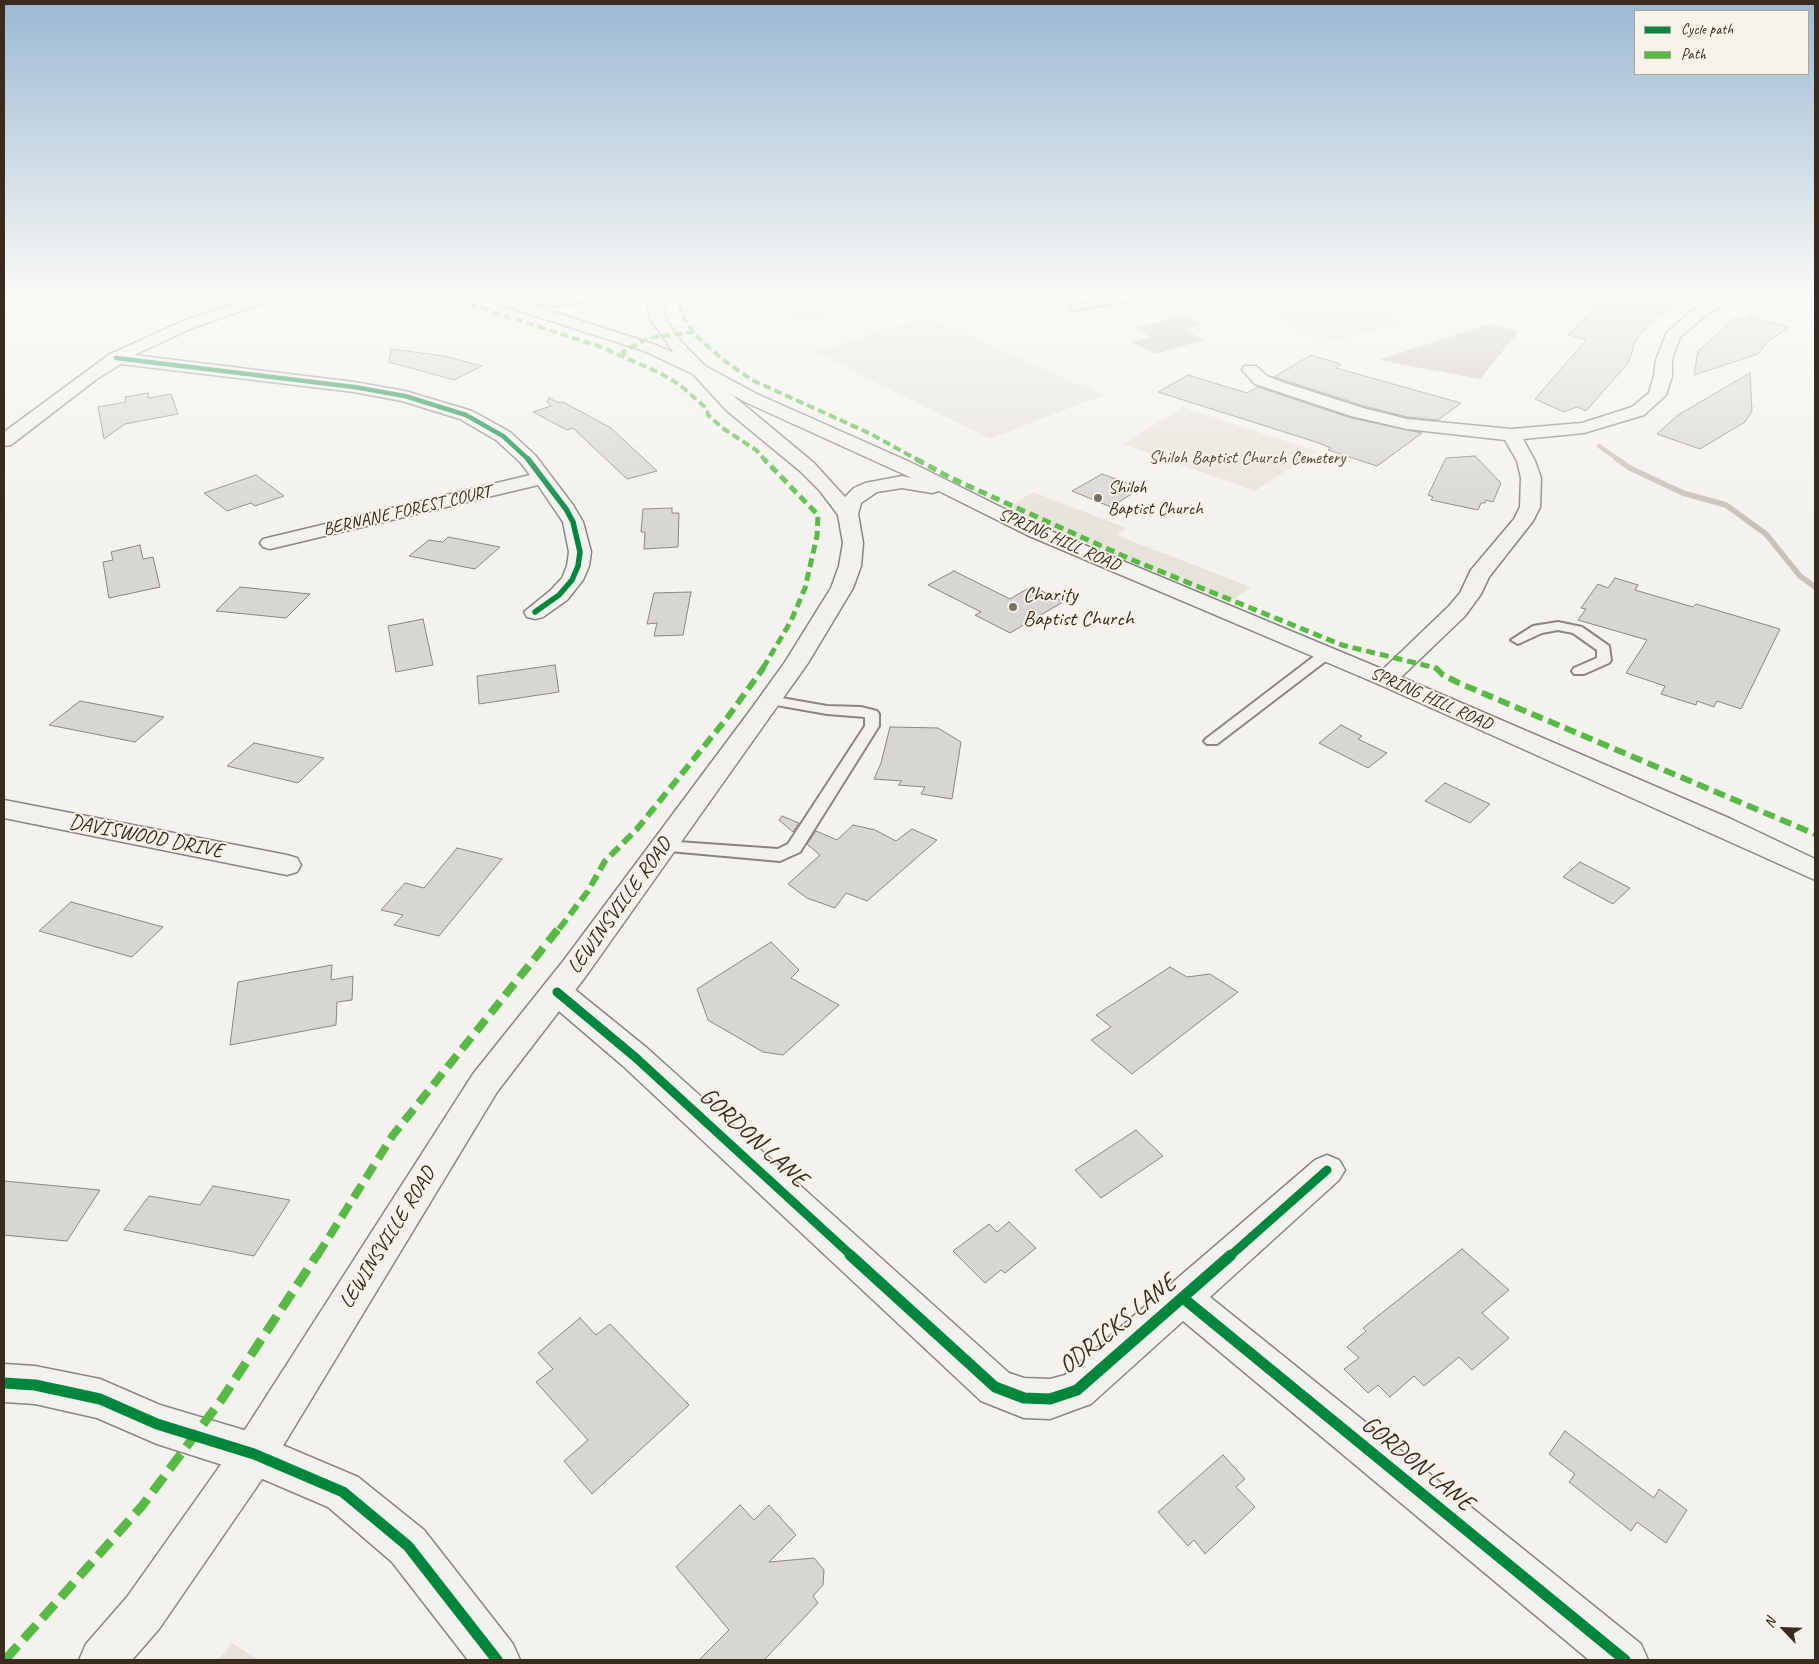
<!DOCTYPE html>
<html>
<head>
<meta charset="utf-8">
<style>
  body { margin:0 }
  #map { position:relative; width:1819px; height:1664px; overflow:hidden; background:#f4f2ec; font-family:Caveat,sans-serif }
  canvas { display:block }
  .frame { position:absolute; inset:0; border:5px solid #3b2a1e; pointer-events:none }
  .legend { position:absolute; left:1634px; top:10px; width:175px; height:65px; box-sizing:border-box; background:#f7f3e8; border:1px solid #aca397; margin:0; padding:6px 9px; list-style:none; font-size:15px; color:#3b2a1e }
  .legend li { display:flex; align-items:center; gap:10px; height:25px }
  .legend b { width:25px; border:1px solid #aca397 }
  .north { position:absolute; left:1759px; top:1604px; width:50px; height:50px; -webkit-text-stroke:4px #f7f3e8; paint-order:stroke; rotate:294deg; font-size:14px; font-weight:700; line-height:20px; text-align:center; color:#3b2a1e }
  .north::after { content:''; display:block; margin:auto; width:18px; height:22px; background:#3b2a1e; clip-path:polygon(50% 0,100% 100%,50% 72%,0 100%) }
</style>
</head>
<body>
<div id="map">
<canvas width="1819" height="1664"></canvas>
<div class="frame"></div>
<ul class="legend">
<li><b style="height:6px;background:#00873e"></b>Cycle path</li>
<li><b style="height:6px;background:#58b947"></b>Path</li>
</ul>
<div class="north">N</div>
</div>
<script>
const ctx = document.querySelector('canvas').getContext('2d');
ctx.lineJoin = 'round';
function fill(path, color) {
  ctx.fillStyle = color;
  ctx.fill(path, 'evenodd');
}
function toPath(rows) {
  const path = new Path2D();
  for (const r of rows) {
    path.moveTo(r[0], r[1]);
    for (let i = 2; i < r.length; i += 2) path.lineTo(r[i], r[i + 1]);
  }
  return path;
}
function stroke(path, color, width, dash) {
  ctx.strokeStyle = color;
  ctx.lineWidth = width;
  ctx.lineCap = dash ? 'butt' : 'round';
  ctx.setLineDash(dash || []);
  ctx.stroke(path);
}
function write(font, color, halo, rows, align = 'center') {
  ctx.font = font + ' Caveat,sans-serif';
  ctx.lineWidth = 4;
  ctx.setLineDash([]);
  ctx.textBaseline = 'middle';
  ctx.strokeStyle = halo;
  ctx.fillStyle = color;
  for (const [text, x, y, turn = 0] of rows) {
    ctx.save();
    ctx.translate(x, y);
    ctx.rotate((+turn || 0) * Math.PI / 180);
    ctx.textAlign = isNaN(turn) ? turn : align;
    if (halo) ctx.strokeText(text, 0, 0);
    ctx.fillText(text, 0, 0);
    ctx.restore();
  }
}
const green = toPath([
  [741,293,873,293,885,298,803,323],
  [1354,297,1408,322,1326,343,1273,316],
  [926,317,1103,395,990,439,815,352],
  [1183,407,1316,451,1255,491,1123,444],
  [1033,492,1126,528,1116,535,1251,587,1230,602,1005,510],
  [232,1643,259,1660,218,1660]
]);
const water = toPath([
  [1184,315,1203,324,1184,330,1205,340,1155,354,1132,342,1151,337,1135,328],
  [1489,324,1519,331,1480,379,1378,360]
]);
const streamFar1 = toPath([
  [1457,293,1472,308],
  [1599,446,1619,460]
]);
const stream = toPath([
  [1617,459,1630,468,1683,493,1726,505,1766,534,1800,576,1815,587]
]);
const building = toPath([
  [1610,293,1682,293,1662,315,1658,314,1635,341,1629,362,1586,411,1577,407,1564,412,1535,399,1586,340,1568,335,1610,293],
  [1751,317,1789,327,1767,342,1758,354,1694,375,1698,351,1735,318,1745,321,1751,317],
  [391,349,444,356,482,366,454,380,389,362,391,349],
  [1311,355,1341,364,1336,368,1461,403,1438,420,1407,417,1364,406,1274,377,1311,355],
  [1750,373,1752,411,1745,422,1700,449,1657,434,1678,415,1750,373],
  [1188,375,1247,393,1258,387,1351,418,1422,433,1377,466,1328,450,1331,448,1316,442,1158,392,1188,375],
  [148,393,149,398,171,394,178,414,125,424,104,439,98,407,126,402,125,397,148,393],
  [549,398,559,403,563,402,611,428,657,471,627,479,573,428,567,430,533,412,551,406,547,402,549,398],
  [1475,456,1501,483,1493,502,1486,500,1485,503,1481,503,1478,510,1431,500,1433,497,1428,495,1446,458,1475,456],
  [1102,474,1141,488,1111,507,1072,491,1102,474],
  [256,475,284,496,255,506,251,503,227,511,204,493,256,475],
  [672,508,672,513,679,513,678,547,644,549,645,532,641,532,643,509,672,508],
  [448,537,500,547,475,569,409,556,429,540,443,542,448,537],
  [140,545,143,559,153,557,160,587,109,598,103,562,113,560,111,552,140,545],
  [954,571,1010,599,1032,586,1063,602,1010,633,975,615,981,612,928,585,954,571],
  [1615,578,1638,585,1635,590,1693,607,1696,604,1780,629,1741,709,1717,701,1714,707,1697,701,1696,705,1661,694,1665,686,1626,673,1647,640,1578,620,1586,609,1581,608,1598,584,1608,588,1615,578],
  [240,587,310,594,286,618,216,611,240,587],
  [691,592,683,635,654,636,657,623,647,624,654,593,691,592],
  [423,619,433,665,396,672,388,626,423,619],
  [555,665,559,692,479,704,477,676,555,665],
  [80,701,164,717,135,742,49,725,80,701],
  [1341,725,1362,736,1358,739,1387,753,1368,768,1319,743,1341,725],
  [890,727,938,728,961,742,952,799,921,794,925,787,898,785,902,781,874,779,881,763,890,727],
  [254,743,324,758,298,783,227,766,254,743],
  [1445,783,1490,804,1470,823,1425,801,1445,783],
  [782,816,799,823,793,832,779,820,782,816],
  [853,825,875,830,896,841,912,829,937,840,867,901,846,893,835,908,807,898,788,884,820,855,807,844,816,831,837,840,853,825],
  [457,848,502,859,439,936,394,925,403,915,381,910,405,883,424,888,457,848],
  [1580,862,1630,888,1613,904,1563,877,1580,862],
  [71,902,163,927,132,957,39,931,71,902],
  [771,942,799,970,791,978,839,1005,783,1055,763,1052,708,1020,697,989,771,942],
  [332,965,331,980,353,976,352,1000,337,1002,336,1025,230,1045,238,982,332,965],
  [1170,967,1187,977,1210,974,1238,992,1132,1074,1091,1040,1111,1027,1096,1015,1170,967],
  [1136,1130,1163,1156,1101,1198,1075,1170,1136,1130],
  [4,1181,100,1190,67,1241,4,1235,4,1181],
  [213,1186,290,1200,254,1256,124,1230,149,1196,200,1205,213,1186],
  [1009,1222,1036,1248,1005,1273,1001,1270,985,1283,953,1251,989,1224,997,1232,1009,1222],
  [1462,1249,1509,1290,1482,1313,1509,1338,1472,1370,1459,1357,1424,1386,1414,1376,1390,1397,1378,1385,1368,1393,1344,1369,1359,1358,1347,1347,1366,1331,1363,1328,1462,1249],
  [580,1318,596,1335,610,1324,689,1405,592,1494,564,1461,588,1440,536,1382,553,1369,538,1353,580,1318],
  [1565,1431,1654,1498,1659,1489,1687,1510,1666,1543,1637,1522,1631,1531,1569,1482,1575,1474,1549,1454,1565,1431],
  [1223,1455,1245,1479,1236,1487,1255,1507,1205,1554,1194,1540,1188,1546,1158,1512,1223,1455],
  [740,1505,754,1520,769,1505,796,1535,769,1562,814,1558,824,1570,823,1585,813,1596,818,1603,764,1660,699,1660,729,1630,676,1567,740,1505]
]);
const lane = toPath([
  [1133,293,1145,293,1126,301,1074,310,1069,307,1133,293],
  [1558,622,1582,627,1609,646,1611,660,1609,663,1584,674,1574,674,1572,671,1574,668,1597,658,1597,650,1573,633,1558,630,1542,633,1518,644,1511,640,1533,626,1558,622],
  [1326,650,1331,651,1333,654,1331,657,1217,744,1207,744,1204,741,1207,738,1321,651,1326,650],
  [770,696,827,706,861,707,877,711,879,714,879,726,800,852,780,861,658,850,656,846,658,842,664,841,778,849,788,844,865,726,865,717,827,714,765,703,763,700,765,697,770,696]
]);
const street = toPath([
  [266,293,288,293,285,296,195,327,134,355,354,382,405,391,472,411,510,432,535,455,573,505,583,522,591,552,589,566,583,580,567,600,543,617,535,619,527,617,524,612,551,590,562,578,567,566,569,552,563,522,538,485,270,549,263,547,260,543,263,539,530,475,521,463,496,440,460,419,402,401,354,392,121,364,98,378,11,445,4,446,4,432,110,354,183,321,266,293],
  [1723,293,1742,293,1705,316,1680,337,1672,360,1672,376,1666,395,1644,415,1584,433,1523,439,1535,461,1541,478,1540,507,1533,521,1489,577,1481,594,1465,616,1394,684,1386,686,1378,684,1374,679,1378,674,1449,606,1460,593,1471,570,1514,519,1520,507,1521,478,1517,461,1505,440,1407,429,1351,416,1255,384,1242,370,1244,366,1256,366,1267,376,1282,382,1363,408,1407,419,1511,429,1582,423,1632,407,1649,393,1654,376,1656,360,1667,332,1693,310,1723,293],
  [4,800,287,855,297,858,301,865,297,872,287,875,4,818,4,800],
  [557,980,568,984,647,1048,1009,1373,1024,1378,1050,1379,1065,1375,1315,1160,1327,1155,1339,1160,1345,1170,1339,1180,1210,1297,1641,1644,1648,1660,1589,1660,1183,1321,1091,1404,1077,1409,1050,1419,1024,1418,981,1401,623,1066,546,1000,541,992,546,984,557,980],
  [4,1364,35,1366,100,1379,160,1405,254,1433,358,1477,424,1530,513,1644,520,1660,468,1660,392,1562,328,1507,251,1474,157,1444,97,1418,35,1404,4,1402,4,1364]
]);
const secondary = toPath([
  [471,293,494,293,522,302,520,299,523,296,528,294,562,296,580,293,610,293,608,296,562,306,526,303,656,345,674,353,650,319,644,293,659,293,666,319,679,339,705,366,757,394,910,462,1041,527,1394,674,1731,819,1815,859,1815,880,1378,684,1027,535,939,491,932,493,902,488,877,492,861,503,858,514,863,543,861,566,853,588,808,663,586,976,497,1092,269,1469,159,1629,132,1660,79,1660,86,1644,127,1597,239,1439,473,1074,564,960,752,708,785,662,831,588,839,566,843,543,838,515,820,491,800,471,726,410,693,374,644,351,474,296,471,293],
  [731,394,745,402,912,478,902,476,865,483,854,488,845,497,814,463,731,394]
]);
const quietFar4 = toPath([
  [435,293,601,347,660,373,680,385,707,409,708,415,724,429,756,450,765,460],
  [675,293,685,320,695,335,722,359,752,380,871,434,918,460],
  [1313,294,1347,293],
  [625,356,623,352,648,338,694,332]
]);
const quietFar3 = toPath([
  [916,459,951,478,1130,559,1342,645,1436,668],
  [763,668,791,621,805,588,817,536,818,515,764,459]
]);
const quietFar2 = toPath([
  [1435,667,1443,675,1459,683,1815,834],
  [559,929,588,891,605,861,637,829,727,718,764,667]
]);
const quietFar1 = toPath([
  [317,1256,393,1135,559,928]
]);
const quiet = toPath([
  [5,1660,142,1506,222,1399,317,1255]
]);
const cyclewayFar3 = toPath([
  [116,358,354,387,405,396,466,415,503,436,529,460]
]);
const cyclewayFar2 = toPath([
  [528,459,566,509,573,522,580,552,578,566,572,580,559,595,535,612]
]);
const cyclewayFar1 = toPath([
  [557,992,635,1057,852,1256],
  [1230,1256,1327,1170]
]);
const cycleway = toPath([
  [850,1255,995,1387,1024,1398,1050,1399,1077,1390,1231,1255],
  [1183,1298,1625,1660],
  [4,1383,35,1385,100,1399,157,1424,254,1454,343,1492,408,1546,497,1660]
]);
const markers = [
  [1098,498,5,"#7c7066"],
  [1013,607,5,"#7c7066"]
];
const farParknames = [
  ["Shiloh Baptist Church Cemetery",1247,458]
];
const farPoinames = [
  ["Shiloh",1108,488],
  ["Baptist Church",1108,509]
];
const farStreetnames = [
  ["BERNANE FOREST COURT",407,511,-13],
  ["SPRING HILL ROAD",1059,540,24],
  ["SPRING HILL ROAD",1431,699,24]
];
const poiNames = [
  ["Charity",1023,595],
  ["Baptist Church",1023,619]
];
const streetNames = [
  ["DAVISWOOD DRIVE",146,837,11],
  ["LEWINSVILLE ROAD",620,906,-54],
  ["LEWINSVILLE ROAD",388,1238,-58]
];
const nearStreetnames = [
  ["GORDON LANE",753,1138,42],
  ["ODRICKS LANE",1118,1325,-39],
  ["GORDON LANE",1417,1464,39]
];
fill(green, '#e6e3da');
fill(water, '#c7c1b7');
stroke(streamFar1, '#c7c1b7', 4.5);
stroke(stream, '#c7c1b7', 5.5);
fill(building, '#d8d6d2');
stroke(building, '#898580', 1);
stroke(lane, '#898580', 4);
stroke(street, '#898580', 3);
stroke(secondary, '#898580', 3);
fill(lane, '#f2f1ed');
fill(street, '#f2f1ed');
fill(secondary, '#f2f1ed');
stroke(quietFar4, '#58b947', 4, [8, 4]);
stroke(quietFar3, '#58b947', 5, [9, 5]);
stroke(quietFar2, '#58b947', 6, [12, 6]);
stroke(quietFar1, '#58b947', 8, [15, 8]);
stroke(quiet, '#58b947', 9, [19, 9]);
stroke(cyclewayFar3, '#00873e', 4.5);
stroke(cyclewayFar2, '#00873e', 5.5);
stroke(cyclewayFar1, '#00873e', 9);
stroke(cycleway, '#00873e', 11);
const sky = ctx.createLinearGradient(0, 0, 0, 526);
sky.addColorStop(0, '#9bb9d4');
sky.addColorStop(0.56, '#faf9f6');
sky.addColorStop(1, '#faf9f600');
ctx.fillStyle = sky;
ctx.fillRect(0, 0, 1819, 526);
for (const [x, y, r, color] of markers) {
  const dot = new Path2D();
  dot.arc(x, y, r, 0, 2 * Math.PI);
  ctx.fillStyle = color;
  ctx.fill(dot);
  stroke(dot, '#f7f3e8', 2);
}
write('18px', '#5b4c41', '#f7f3e8', farParknames);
write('18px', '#3b2a1e', '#f7f3e8', farPoinames, 'left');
write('18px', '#3b2a1e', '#f7f3e8', farStreetnames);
write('21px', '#3b2a1e', '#f7f3e8', poiNames, 'left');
write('21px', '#3b2a1e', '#f7f3e8', streetNames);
write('25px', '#3b2a1e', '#f7f3e8', nearStreetnames);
</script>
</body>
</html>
